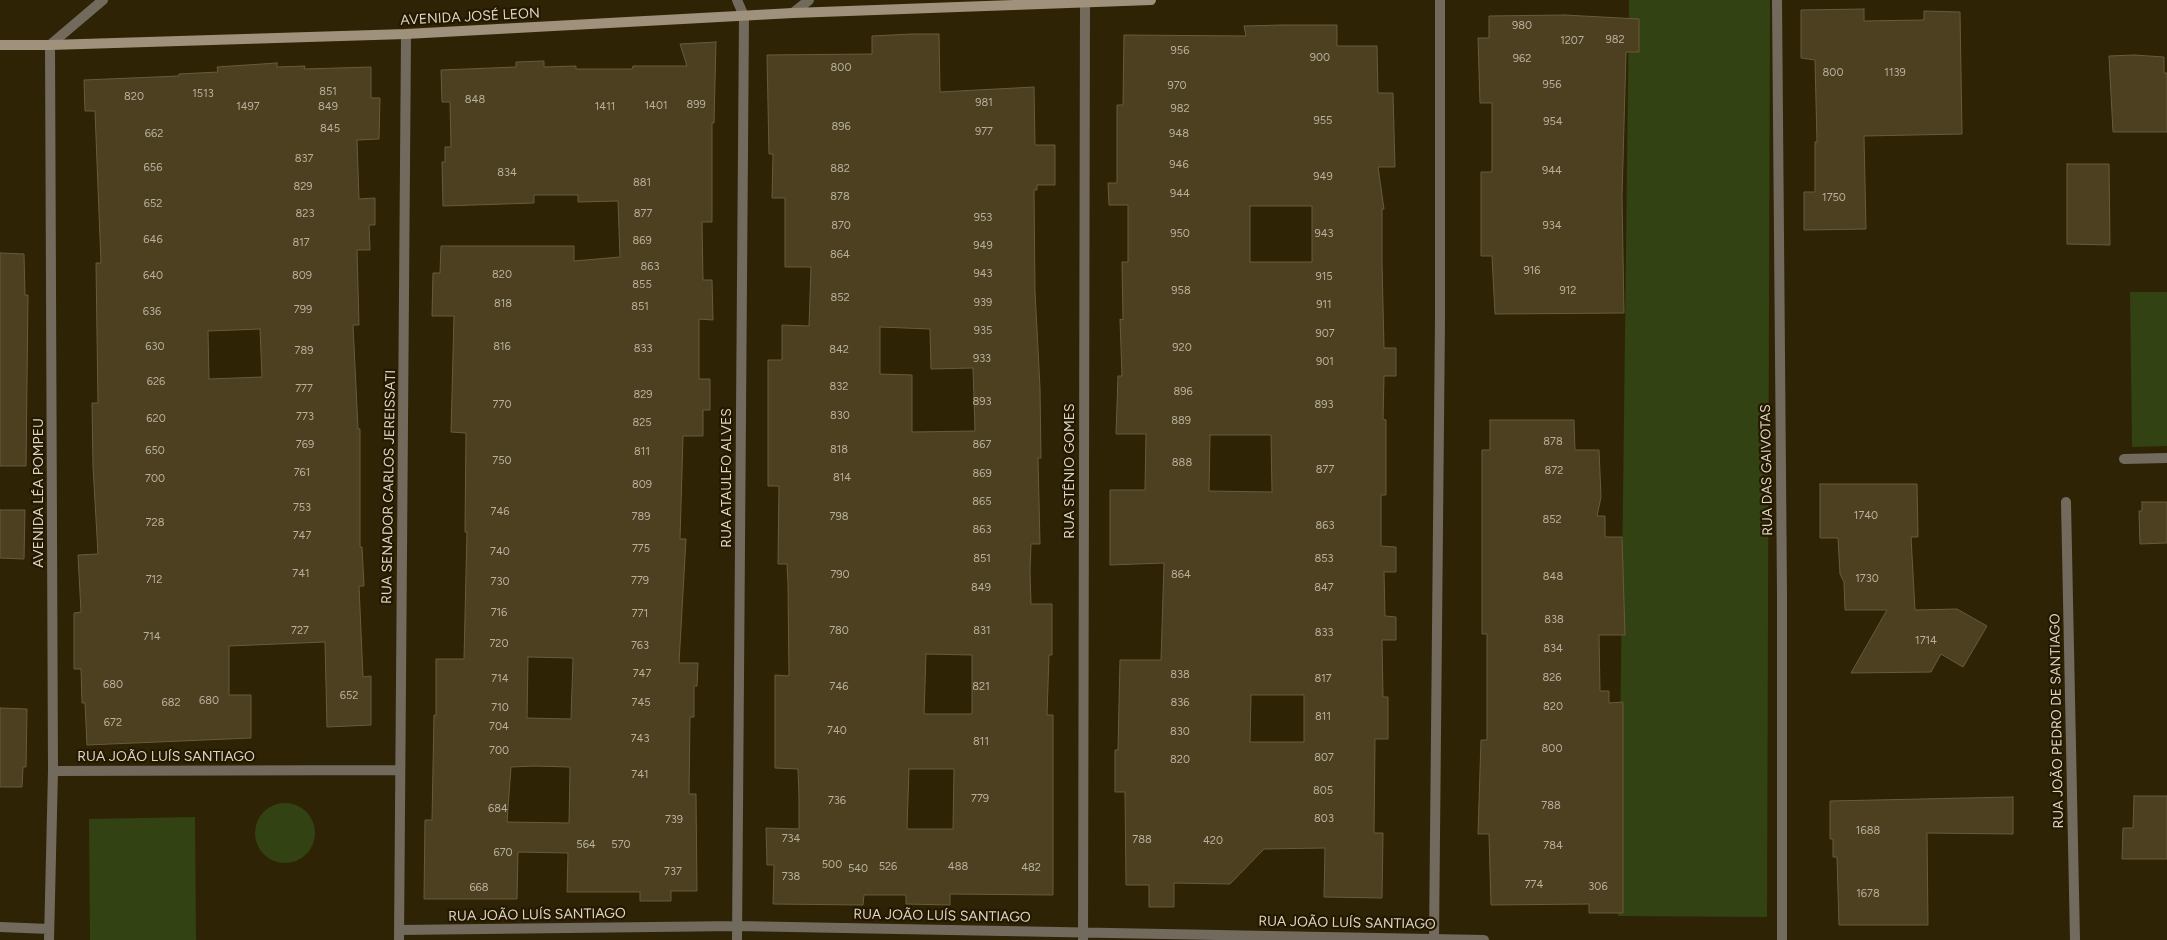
<!DOCTYPE html>
<html>
<head>
<meta charset="utf-8">
<style>
  body { margin:0 }
  canvas { display:block; background:#2e2304 }
</style>
</head>
<body>
<canvas width="2167" height="940"></canvas>
<script>
const ctx = document.querySelector('canvas').getContext('2d');
ctx.lineJoin = 'round';
function fill(path, color) {
  ctx.fillStyle = color;
  ctx.fill(path, 'evenodd');
}
function toPath(rows) {
  const path = new Path2D();
  for (const r of rows) {
    if (r.length === 3) {
      path.moveTo(r[0] + r[2], r[1]);
      path.arc(r[0], r[1], r[2], 0, 2 * Math.PI);
      continue;
    }
    path.moveTo(r[0], r[1]);
    for (let i = 2; i < r.length; i += 2) path.lineTo(r[i], r[i + 1]);
  }
  return path;
}
function stroke(path, color, width, dash) {
  ctx.strokeStyle = color;
  ctx.lineWidth = width;
  ctx.lineCap = dash ? 'butt' : 'round';
  ctx.setLineDash(dash || []);
  ctx.stroke(path);
}
function write(font, color, halo, rows, align = 'center') {
  ctx.font = font + ' Figtree,sans-serif';
  ctx.lineWidth = 4.5;
  ctx.setLineDash([]);
  ctx.textBaseline = 'middle';
  ctx.strokeStyle = halo;
  ctx.fillStyle = color;
  for (const [text, x, y, turn = 0] of rows) {
    ctx.save();
    ctx.translate(x, y);
    ctx.rotate((+turn || 0) * Math.PI / 180);
    ctx.textAlign = isNaN(turn) ? turn : align;
    if (halo) ctx.strokeText(text, 0, 0);
    ctx.fillText(text, 0, 0);
    ctx.restore();
  }
}
const green = toPath([
  [1629,0,1770,0,1767,917,1618,916],
  [2130,292,2167,292,2167,446,2132,447],
  [285,833,30],
  [195,817,196,940,90,940,89,819]
]);
const building = toPath([
  [1864,9,1864,21,1924,20,1924,11,1960,12,1962,134,1864,136,1866,229,1804,230,1804,192,1815,192,1815,142,1817,142,1815,60,1801,58,1801,10,1864,9],
  [1564,15,1639,19,1639,52,1626,52,1622,197,1624,313,1495,314,1492,256,1481,256,1481,172,1492,172,1492,103,1480,103,1478,38,1489,38,1489,16,1564,15],
  [1283,25,1337,25,1337,46,1377,46,1378,93,1393,93,1395,167,1378,167,1384,209,1382,209,1382,263,1384,348,1396,348,1396,376,1384,376,1383,419,1386,420,1386,495,1381,495,1381,546,1396,547,1396,572,1384,572,1385,616,1396,617,1396,640,1382,640,1383,697,1388,697,1388,739,1375,739,1374,833,1383,833,1382,898,1324,897,1325,848,1264,849,1230,884,1174,883,1174,907,1149,907,1149,885,1126,885,1125,792,1115,792,1115,750,1118,750,1120,660,1161,660,1164,563,1110,565,1110,490,1145,490,1146,434,1116,434,1118,376,1122,376,1120,319,1123,320,1122,262,1128,262,1128,205,1109,205,1108,183,1117,183,1117,105,1123,105,1124,35,1246,36,1244,26,1283,25],
  [1250,206,1312,206,1312,262,1250,262,1250,206],
  [1210,435,1271,435,1272,492,1209,491,1210,435],
  [1251,695,1304,695,1304,742,1250,742,1251,695],
  [912,34,939,34,940,92,1034,87,1035,145,1055,145,1055,185,1037,185,1037,190,1034,190,1035,291,1040,388,1041,458,1038,458,1040,544,1031,544,1030,571,1031,604,1052,604,1052,655,1049,655,1047,715,1053,715,1053,895,950,894,950,905,906,904,906,895,864,895,863,905,773,904,774,865,767,865,766,828,799,829,799,798,798,769,775,768,775,675,789,676,788,584,787,564,778,564,779,486,768,486,768,360,782,360,782,325,809,326,811,267,785,267,785,198,772,198,773,154,769,154,767,55,872,54,872,36,912,34],
  [880,327,930,329,931,369,973,368,975,431,912,432,912,375,880,374,880,327],
  [926,654,972,655,972,714,924,714,926,654],
  [909,769,954,769,953,829,907,829,909,769],
  [716,42,714,123,712,123,712,222,702,222,703,280,712,280,713,320,699,319,699,379,710,379,710,410,703,410,703,436,683,436,680,539,686,539,679,663,698,663,697,686,694,686,694,717,690,717,689,794,696,794,697,891,671,891,671,901,640,901,640,892,567,892,568,853,518,852,517,899,424,899,425,820,432,820,434,715,436,716,436,659,464,659,467,532,465,532,466,433,451,432,454,316,432,316,433,273,440,273,441,246,574,246,574,261,620,257,618,201,578,202,578,195,534,195,534,203,443,206,442,162,445,162,445,147,451,147,450,102,442,102,441,70,516,67,516,62,544,61,544,67,576,66,576,69,632,69,633,66,687,66,680,44,716,42],
  [528,657,573,658,571,719,527,718,528,657],
  [535,766,570,767,569,823,507,822,511,767,535,766],
  [2134,55,2164,57,2164,73,2167,73,2167,132,2113,132,2109,56,2134,55],
  [277,63,277,67,305,66,304,69,371,67,371,98,380,98,379,139,357,140,359,199,375,198,375,225,369,225,370,250,357,250,359,325,353,325,358,429,360,429,360,547,362,547,364,586,359,586,363,677,371,676,371,725,327,727,325,642,229,646,229,695,251,695,251,738,87,745,85,703,82,703,81,669,74,669,74,613,81,612,78,555,98,554,93,466,92,403,98,403,96,263,101,263,95,111,85,111,84,80,179,76,179,74,218,72,217,67,277,63],
  [260,329,262,377,209,379,208,331,260,329],
  [2067,164,2109,164,2110,245,2067,244,2067,164],
  [0,253,24,254,25,295,28,295,26,466,0,466,0,253],
  [1490,420,1574,420,1575,450,1599,450,1601,497,1597,516,1605,516,1605,537,1622,537,1625,635,1599,635,1600,691,1609,691,1609,703,1623,702,1623,913,1589,913,1589,904,1491,905,1489,834,1478,834,1481,740,1487,740,1487,634,1482,634,1482,450,1490,450,1490,420],
  [1820,484,1917,484,1918,537,1911,537,1915,610,1957,609,1987,626,1963,667,1941,654,1931,672,1851,673,1887,610,1845,610,1844,582,1840,574,1838,538,1820,538,1820,484],
  [2142,502,2167,502,2167,543,2140,544,2139,511,2142,511,2142,502],
  [0,510,25,510,24,559,0,558,0,510],
  [0,708,27,709,26,767,23,767,22,787,0,787,0,708],
  [2134,796,2167,796,2167,859,2122,859,2123,828,2133,828,2134,796],
  [2013,797,2013,834,1927,833,1928,925,1839,925,1837,857,1833,857,1833,839,1830,839,1830,801,2013,797]
]);
const minor = toPath([
  [1777,0,1782,591,1782,940],
  [793,13,809,0],
  [2124,459,2167,458],
  [2066,502,2075,940],
  [53,771,399,770],
  [0,927,49,929],
  [399,930,737,926,1484,940],
  [49,940,53,771,50,45,103,0],
  [399,940,406,34],
  [737,940,744,16,737,0],
  [1083,940,1085,3]
]);
const tertiary = toPath([
  [1434,940,1440,318,1440,0]
]);
const secondary = toPath([
  [0,45,50,45,406,34,793,13,1151,0]
]);
const numberNames = [
  ["980",1522,26],
  ["982",1615,40],
  ["1207",1572,41],
  ["956",1180,51],
  ["900",1320,58],
  ["962",1522,59],
  ["800",841,68],
  ["800",1833,73],
  ["1139",1895,73],
  ["956",1552,85],
  ["970",1177,86],
  ["851",328,92],
  ["1513",203,94],
  ["820",134,97],
  ["848",475,100],
  ["981",984,103],
  ["899",696,105],
  ["1401",656,106],
  ["1497",248,107],
  ["849",328,107],
  ["1411",605,107],
  ["982",1180,109],
  ["955",1323,121],
  ["954",1553,122],
  ["896",841,127],
  ["845",330,129],
  ["977",984,132],
  ["662",154,134],
  ["948",1179,134],
  ["837",304,159],
  ["946",1179,165],
  ["656",153,168],
  ["882",840,169],
  ["944",1552,171],
  ["834",507,173],
  ["949",1323,177],
  ["881",642,183],
  ["829",303,187],
  ["944",1180,194],
  ["878",840,197],
  ["1750",1834,198],
  ["652",153,204],
  ["823",305,214],
  ["877",643,214],
  ["953",983,218],
  ["870",841,226],
  ["934",1552,226],
  ["950",1180,234],
  ["943",1324,234],
  ["646",153,240],
  ["869",642,241],
  ["817",301,243],
  ["949",983,246],
  ["864",840,255],
  ["863",650,267],
  ["916",1532,271],
  ["943",983,274],
  ["820",502,275],
  ["640",153,276],
  ["809",302,276],
  ["915",1324,277],
  ["855",642,285],
  ["958",1181,291],
  ["912",1568,291],
  ["852",840,298],
  ["939",983,303],
  ["818",503,304],
  ["911",1324,305],
  ["851",640,307],
  ["799",303,310],
  ["636",152,312],
  ["935",983,331],
  ["907",1325,334],
  ["630",155,347],
  ["816",502,347],
  ["920",1182,348],
  ["833",643,349],
  ["842",839,350],
  ["789",304,351],
  ["933",982,359],
  ["901",1325,362],
  ["626",156,382],
  ["832",839,387],
  ["777",304,389],
  ["896",1183,392],
  ["829",643,395],
  ["893",982,402],
  ["770",502,405],
  ["893",1324,405],
  ["830",840,416],
  ["773",305,417],
  ["620",156,419],
  ["889",1181,421],
  ["825",642,423],
  ["878",1553,442],
  ["769",305,445],
  ["867",982,445],
  ["818",839,450],
  ["650",155,451],
  ["811",642,452],
  ["750",502,461],
  ["888",1182,463],
  ["877",1325,470],
  ["872",1554,471],
  ["761",302,473],
  ["869",982,474],
  ["814",842,478],
  ["700",155,479],
  ["809",642,485],
  ["865",982,502],
  ["753",302,508],
  ["746",500,512],
  ["1740",1866,516],
  ["789",641,517],
  ["798",839,517],
  ["852",1552,520],
  ["728",155,523],
  ["863",1325,526],
  ["863",982,530],
  ["747",302,536],
  ["775",641,549],
  ["740",500,552],
  ["851",982,559],
  ["853",1324,559],
  ["741",301,574],
  ["790",840,575],
  ["864",1181,575],
  ["848",1553,577],
  ["1730",1867,579],
  ["712",154,580],
  ["779",640,581],
  ["730",500,582],
  ["849",981,588],
  ["847",1324,588],
  ["716",499,613],
  ["771",640,614],
  ["838",1554,620],
  ["727",300,631],
  ["780",839,631],
  ["831",982,631],
  ["833",1324,633],
  ["714",152,637],
  ["1714",1926,641],
  ["720",499,644],
  ["763",640,646],
  ["834",1553,649],
  ["747",642,674],
  ["838",1180,675],
  ["826",1552,678],
  ["714",500,679],
  ["817",1323,679],
  ["680",113,685],
  ["746",839,687],
  ["821",981,687],
  ["652",349,696],
  ["680",209,701],
  ["682",171,703],
  ["745",641,703],
  ["836",1180,703],
  ["820",1553,707],
  ["710",500,708],
  ["811",1323,717],
  ["672",113,723],
  ["704",499,727],
  ["740",837,731],
  ["830",1180,732],
  ["743",640,739],
  ["811",981,742],
  ["800",1552,749],
  ["700",499,751],
  ["807",1324,758],
  ["820",1180,760],
  ["741",640,775],
  ["805",1323,791],
  ["779",980,799],
  ["736",837,801],
  ["788",1551,806],
  ["684",498,809],
  ["803",1324,819],
  ["739",674,820],
  ["1688",1868,831],
  ["734",791,839],
  ["788",1142,840],
  ["420",1213,841],
  ["564",586,845],
  ["570",621,845],
  ["784",1553,846],
  ["670",503,853],
  ["500",832,865],
  ["526",888,867],
  ["488",958,867],
  ["482",1031,868],
  ["540",858,869],
  ["737",673,872],
  ["738",791,877],
  ["774",1534,885],
  ["306",1598,887],
  ["668",479,888],
  ["1678",1868,894]
];
const streetNames = [
  ["AVENIDA JOSÉ LEON",470,17,-3],
  ["RUA DAS GAIVOTAS",1767,470,-91],
  ["RUA STÊNIO GOMES",1070,471,-90],
  ["RUA ATAULFO ALVES",727,478,-90],
  ["RUA SENADOR CARLOS JEREISSATI",389,487,-89],
  ["AVENIDA LÉA POMPEU",39,493,-90],
  ["RUA JOÃO PEDRO DE SANTIAGO",2057,721,-91],
  ["RUA JOÃO LUÍS SANTIAGO",166,757],
  ["RUA JOÃO LUÍS SANTIAGO",537,915,-1],
  ["RUA JOÃO LUÍS SANTIAGO",942,916,1],
  ["RUA JOÃO LUÍS SANTIAGO",1347,923,1]
];
fill(green, '#324212');
fill(building, '#4c4021');
stroke(building, '#685b3b', 1);
stroke(minor, '#726a5d', 10);
stroke(tertiary, '#726a5d', 10);
stroke(secondary, '#9f917c', 10);
write('11px', '#b9b09c', null, numberNames);
write('14px', '#ddd6c5', '#241900', streetNames);
</script>
</body>
</html>
